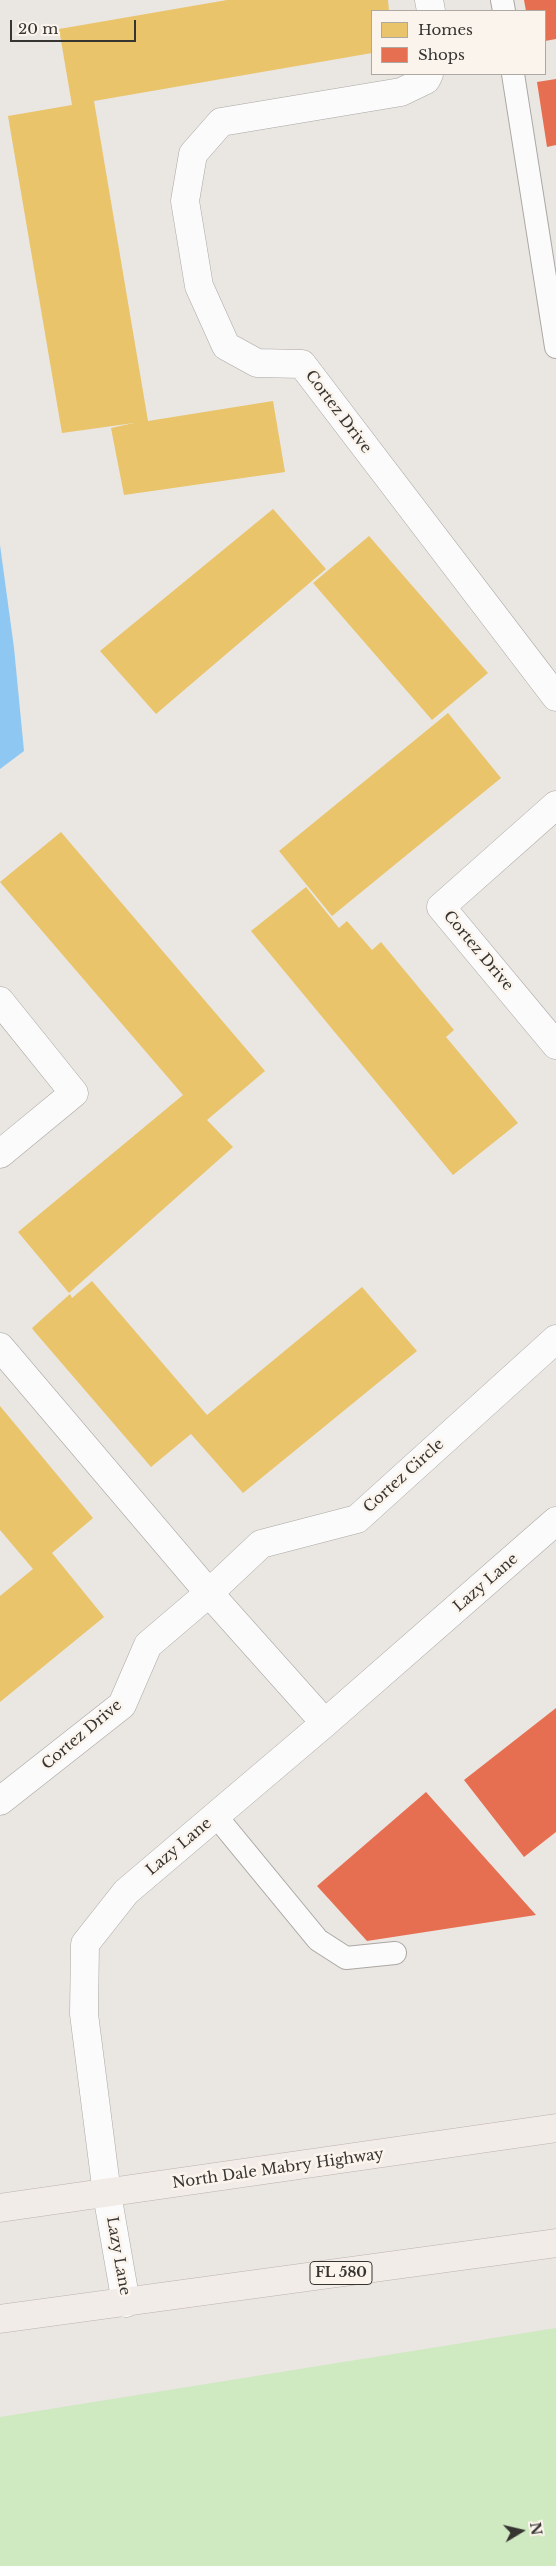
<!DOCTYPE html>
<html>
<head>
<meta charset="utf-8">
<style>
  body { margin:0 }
  #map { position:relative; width:556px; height:2566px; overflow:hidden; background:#eae6e2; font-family:"Libre Baskerville",serif }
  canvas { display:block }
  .legend { position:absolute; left:371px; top:10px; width:175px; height:65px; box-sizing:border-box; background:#fbf4ec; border:1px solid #ada8a2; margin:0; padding:6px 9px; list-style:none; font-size:15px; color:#373532 }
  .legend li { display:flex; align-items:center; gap:10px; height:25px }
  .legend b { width:25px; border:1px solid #ada8a2 }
  .north { position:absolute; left:496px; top:2506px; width:50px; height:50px; -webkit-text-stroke:4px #fbf4ec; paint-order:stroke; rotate:81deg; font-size:14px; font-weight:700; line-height:20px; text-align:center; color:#373532 }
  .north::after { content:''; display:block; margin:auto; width:18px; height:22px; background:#373532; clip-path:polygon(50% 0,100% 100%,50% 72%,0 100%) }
  .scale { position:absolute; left:10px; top:20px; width:126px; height:22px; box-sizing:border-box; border:2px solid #373532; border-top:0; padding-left:6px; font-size:15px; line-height:18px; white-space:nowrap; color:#373532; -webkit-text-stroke:4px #fbf4ec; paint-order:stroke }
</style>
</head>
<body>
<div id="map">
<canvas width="556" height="2566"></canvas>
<ul class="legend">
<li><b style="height:14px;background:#e9c46a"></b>Homes</li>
<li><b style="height:14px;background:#e76f51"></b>Shops</li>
</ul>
<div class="north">N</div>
<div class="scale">20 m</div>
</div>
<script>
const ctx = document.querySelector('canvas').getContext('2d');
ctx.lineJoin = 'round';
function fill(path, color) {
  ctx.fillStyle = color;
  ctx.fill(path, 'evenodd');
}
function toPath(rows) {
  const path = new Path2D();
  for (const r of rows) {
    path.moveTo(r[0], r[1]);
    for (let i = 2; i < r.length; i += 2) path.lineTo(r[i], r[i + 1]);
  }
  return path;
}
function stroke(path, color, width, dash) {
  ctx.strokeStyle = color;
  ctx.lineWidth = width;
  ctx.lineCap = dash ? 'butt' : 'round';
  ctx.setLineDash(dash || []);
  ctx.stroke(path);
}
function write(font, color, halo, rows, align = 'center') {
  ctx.font = font + ' "Libre Baskerville",serif';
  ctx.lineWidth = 5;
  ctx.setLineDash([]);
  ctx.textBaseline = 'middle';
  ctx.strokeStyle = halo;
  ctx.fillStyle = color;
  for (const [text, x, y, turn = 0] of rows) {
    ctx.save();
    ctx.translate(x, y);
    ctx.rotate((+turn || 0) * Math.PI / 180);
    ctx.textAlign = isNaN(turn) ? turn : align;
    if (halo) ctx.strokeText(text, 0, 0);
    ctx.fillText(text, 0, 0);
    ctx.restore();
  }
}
const green = toPath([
  [556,2328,556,2566,0,2566,0,2417]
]);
const water = toPath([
  [0,545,14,648,24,751,0,769]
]);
const homes = toPath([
  [227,0,388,0,389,11,372,11,372,53,94,101,148,421,273,401,285,472,124,495,111,428,134,423,62,433,8,116,72,105,59,29],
  [273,509,326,569,156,714,100,651],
  [369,536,488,673,432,720,313,583],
  [448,713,501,778,332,916,279,851],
  [61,832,265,1071,207,1120,233,1147,69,1293,18,1232,183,1095,0,882],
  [306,887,339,928,347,921,372,950,381,942,454,1030,446,1037,518,1123,453,1175,251,931],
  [92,1281,207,1415,362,1287,417,1351,243,1493,191,1434,151,1467,34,1331,32,1328,70,1294,72,1298],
  [0,1406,93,1518,52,1553,104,1617,0,1702,0,1596,33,1569,0,1530]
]);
const shops = toPath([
  [524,0,556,0,556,39,545,41,545,11,526,11],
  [556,79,556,145,547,147,537,82],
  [556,1708,556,1832,524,1857,464,1780],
  [426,1792,536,1915,367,1941,317,1886]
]);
const service = toPath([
  [502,0,504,11],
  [513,74,556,347],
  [216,1816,318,1940,346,1958,395,1953]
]);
const minor = toPath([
  [429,0,431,11],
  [429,74,426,80,401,92,221,122,193,154,185,201,199,286,226,346,257,363,302,364,556,697],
  [556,805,441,907,556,1045],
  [0,1001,74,1093,0,1154],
  [0,1347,209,1593,325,1723],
  [0,1801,122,1705,148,1645,209,1593,261,1544,357,1519,556,1339],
  [126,2303,107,2194,84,2014,85,1944,126,1892,325,1723,556,1521]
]);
const primary = toPath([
  [0,2208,556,2128],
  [0,2319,556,2243]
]);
const shields = [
  [341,2273,62]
];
const shieldNames = [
  ["FL 580",341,2273]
];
const streetNames = [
  ["Cortez Drive",338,412,53],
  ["Cortez Drive",478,951,50],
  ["Cortez Circle",404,1476,-42],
  ["Lazy Lane",486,1583,-41],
  ["Cortez Drive",82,1735,-40],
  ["Lazy Lane",179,1847,-40],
  ["North Dale Mabry Highway",278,2169,-8],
  ["Lazy Lane",118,2256,80]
];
fill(green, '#cfe9c0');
fill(water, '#8dc7f2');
fill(homes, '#e9c46a');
fill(shops, '#e76f51');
stroke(service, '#aaa7a4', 24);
stroke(minor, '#aaa7a4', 29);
stroke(primary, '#bdb2ab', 29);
stroke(service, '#fcfbfb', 22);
stroke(minor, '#fcfbfb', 28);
stroke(primary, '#f2ece8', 28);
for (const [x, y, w] of shields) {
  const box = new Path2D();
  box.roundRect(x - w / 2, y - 11.5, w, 23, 4);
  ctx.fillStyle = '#fbf4ec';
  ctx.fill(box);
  stroke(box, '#373532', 1);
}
write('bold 14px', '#373532', null, shieldNames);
write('15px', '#373532', '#fbf4ec', streetNames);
</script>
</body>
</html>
